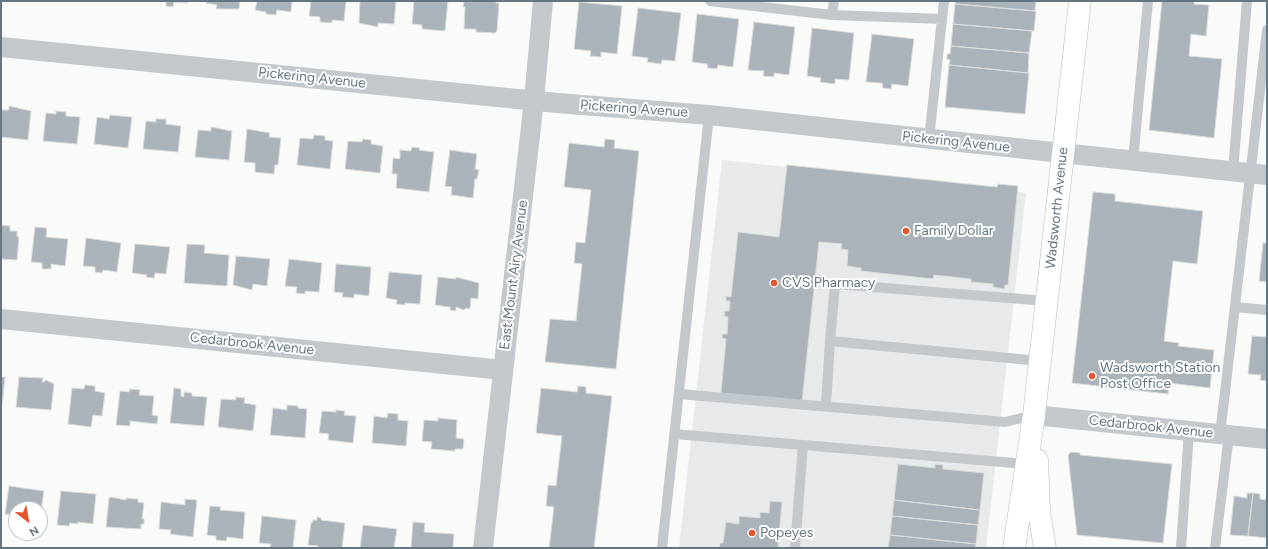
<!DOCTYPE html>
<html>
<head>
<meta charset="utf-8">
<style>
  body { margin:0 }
  #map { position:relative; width:1268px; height:549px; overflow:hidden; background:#fafaf8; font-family:Figtree,sans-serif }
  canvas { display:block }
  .frame { position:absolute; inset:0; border:2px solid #657683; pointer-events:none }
  .north { position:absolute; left:8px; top:501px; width:40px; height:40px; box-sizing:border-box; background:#fff; border:1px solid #c1c8cd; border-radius:50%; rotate:149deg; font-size:11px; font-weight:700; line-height:16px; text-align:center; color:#657683 }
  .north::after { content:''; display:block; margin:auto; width:14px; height:18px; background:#e4572e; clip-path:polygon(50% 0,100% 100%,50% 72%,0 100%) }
</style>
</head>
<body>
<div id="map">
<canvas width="1268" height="549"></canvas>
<div class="frame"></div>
<div class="north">N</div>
</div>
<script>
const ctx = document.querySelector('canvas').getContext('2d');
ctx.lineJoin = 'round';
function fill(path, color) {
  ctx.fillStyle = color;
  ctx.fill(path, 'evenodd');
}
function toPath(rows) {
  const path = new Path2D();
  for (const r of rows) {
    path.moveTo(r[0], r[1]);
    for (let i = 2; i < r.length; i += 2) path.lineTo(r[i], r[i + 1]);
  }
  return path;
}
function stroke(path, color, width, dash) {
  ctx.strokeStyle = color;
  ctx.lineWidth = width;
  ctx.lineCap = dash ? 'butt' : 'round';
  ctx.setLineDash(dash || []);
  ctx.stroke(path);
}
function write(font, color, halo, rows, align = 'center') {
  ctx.font = font + ' Figtree,sans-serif';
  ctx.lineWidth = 4;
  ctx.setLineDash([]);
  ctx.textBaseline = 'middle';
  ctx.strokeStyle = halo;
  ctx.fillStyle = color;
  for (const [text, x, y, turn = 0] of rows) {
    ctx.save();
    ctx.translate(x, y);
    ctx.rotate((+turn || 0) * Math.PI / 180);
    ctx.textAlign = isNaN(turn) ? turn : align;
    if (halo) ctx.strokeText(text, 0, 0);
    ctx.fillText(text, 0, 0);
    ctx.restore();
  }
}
const built = toPath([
  [722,160,1026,193,986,548,679,548]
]);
const building = toPath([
  [166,1,188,1,188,3,174,2,173,7,166,6,166,1],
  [206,1,240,1,239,9,216,9,217,5,206,3,206,1],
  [257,1,292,1,291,12,277,10,276,15,266,14,266,12,255,10,257,1],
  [311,1,346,1,344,21,332,20,332,23,320,22,320,17,309,16,311,1],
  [360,1,396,1,394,24,378,23,378,27,359,23,360,1],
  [414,1,448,1,445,31,422,29,422,25,412,24,414,1],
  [464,1,496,1,496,3,499,3,497,31,495,33,476,32,476,29,464,29,465,7,463,7,464,1],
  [956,1,1036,1,1035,11,955,4,956,1],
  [1162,1,1194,1,1194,4,1209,5,1206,36,1191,34,1189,56,1222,59,1214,138,1149,130,1162,1],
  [579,2,622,6,617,54,601,52,601,57,590,56,591,51,574,49,579,2],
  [955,4,1036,11,1034,31,953,24,955,4],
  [638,8,681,13,675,61,662,60,661,64,647,62,648,58,632,56,638,8],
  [697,14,739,19,733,67,718,65,717,69,708,68,707,64,692,62,697,14],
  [754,22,795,27,789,75,774,73,774,77,763,76,764,71,748,70,754,22],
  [953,24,1032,31,1029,53,951,46,953,24],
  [812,28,854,33,849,80,835,79,835,84,820,82,821,78,807,76,812,28],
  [872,34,914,39,908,86,892,84,891,89,883,88,882,83,866,82,872,34],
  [951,46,1029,53,1028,73,949,65,950,60,947,59,947,54,950,54,951,46],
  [949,65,1029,73,1025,114,945,107,949,65],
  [9,106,31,111,28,140,1,137,1,110,9,110,9,106],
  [56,111,66,112,66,116,80,117,77,144,43,141,46,113,56,114,56,111],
  [110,115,132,117,128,148,94,144,97,117,109,119,110,115],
  [156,119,166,119,166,124,181,126,178,152,143,149,146,121,156,122,156,119],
  [211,127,232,131,229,160,195,157,198,130,211,131,211,127],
  [247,129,270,133,269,137,281,138,278,165,275,165,274,174,255,172,255,163,244,162,247,129],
  [314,135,325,136,325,140,333,141,330,169,297,165,300,138,313,139,314,135],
  [363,139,371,140,371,144,383,146,380,173,345,169,348,141,362,142,363,139],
  [605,139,615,140,614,148,639,151,616,369,545,362,550,319,576,321,582,264,574,263,576,242,585,243,591,190,564,187,569,143,604,147,605,139],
  [412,147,420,148,419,150,434,152,429,192,396,188,397,174,392,174,393,158,400,159,400,150,411,151,412,147],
  [450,150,477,154,475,169,479,170,477,179,475,179,473,198,451,195,452,187,445,186,450,150],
  [787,165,997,187,998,184,1018,186,1008,285,1005,285,1004,289,993,287,993,284,971,282,971,279,934,275,933,279,861,271,861,268,847,266,848,250,841,249,842,244,819,242,802,402,721,393,726,339,722,338,722,334,727,334,728,317,724,316,725,311,729,311,730,301,726,301,726,296,731,297,738,232,779,237,787,165],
  [1093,192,1115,194,1115,201,1203,211,1197,264,1173,261,1164,341,1179,343,1178,346,1214,350,1210,388,1169,383,1168,394,1072,383,1093,192],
  [1,225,10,226,10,231,17,231,17,237,19,237,17,260,1,259,1,225],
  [35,227,47,228,46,237,68,239,65,266,51,264,51,269,42,269,42,263,31,262,35,227],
  [86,238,121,243,117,272,103,270,102,273,95,272,95,267,83,266,86,238],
  [1263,243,1267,243,1267,282,1259,281,1263,243],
  [135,244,170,247,166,274,155,273,154,278,146,277,147,275,132,273,135,244],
  [187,244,205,245,204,253,229,255,227,286,184,283,187,244],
  [236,256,270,259,267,286,253,284,252,290,233,285,236,256],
  [289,259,322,263,319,292,305,291,305,294,296,293,297,287,285,286,289,259],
  [336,264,371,267,369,296,354,294,354,298,342,297,343,293,334,292,336,264],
  [389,272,422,275,420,304,405,303,405,305,396,304,397,300,386,298,389,272],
  [438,277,456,279,456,277,479,283,478,299,471,298,470,309,466,308,464,310,456,307,456,311,450,310,450,307,435,305,438,277],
  [1252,336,1267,337,1267,381,1260,380,1261,375,1248,374,1252,336],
  [1,377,5,377,2,406,1,406,1,377],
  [19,377,43,378,42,383,46,380,54,384,51,410,16,407,19,377],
  [85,385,95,386,95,391,105,393,102,416,93,415,91,427,68,424,72,388,84,389,85,385],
  [578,386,586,387,586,393,612,396,594,548,549,548,554,507,546,506,548,485,556,486,562,436,536,433,541,388,577,392,578,386],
  [174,388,181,389,181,396,184,397,184,392,192,393,192,396,207,397,204,426,170,423,174,388],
  [130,389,140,390,139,395,154,396,152,415,158,416,157,424,130,421,130,426,116,425,120,391,129,392,130,389],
  [236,397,245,398,244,403,256,405,253,431,218,427,221,399,236,400,236,397],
  [287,405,298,406,298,408,307,409,305,438,270,435,273,408,287,410,287,405],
  [336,410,345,411,344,415,356,416,353,443,328,440,329,434,319,433,322,411,336,412,336,410],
  [388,413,398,414,398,420,408,421,406,446,372,443,374,416,387,418,388,413],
  [438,418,457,420,456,438,464,439,463,449,455,449,455,451,431,449,432,442,422,441,424,420,438,421,438,418],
  [1071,452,1080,453,1080,455,1172,464,1163,543,1077,535,1068,455,1071,452],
  [898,464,935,468,935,464,943,465,943,469,984,473,980,510,894,500,898,464],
  [9,486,44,491,40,518,40,509,16,509,16,519,14,519,14,515,5,514,9,486],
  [61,491,96,494,93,524,78,522,78,524,70,523,69,526,57,525,61,491],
  [1247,493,1253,493,1248,536,1230,535,1234,496,1247,498,1247,493],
  [1253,493,1260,494,1260,499,1267,500,1267,538,1248,536,1253,493],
  [111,497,126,500,126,498,138,499,138,502,144,503,142,519,144,519,144,524,141,524,141,529,106,527,109,498,111,497],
  [185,499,197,500,193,537,170,534,171,530,159,529,161,502,185,505,185,499],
  [894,500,980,510,978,525,892,516,894,500],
  [770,501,782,502,778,548,719,548,720,543,723,543,726,522,739,524,739,516,760,518,760,512,769,513,770,501],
  [210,506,221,507,220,510,245,512,243,539,227,537,226,541,216,540,216,536,207,535,210,506],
  [262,516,296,520,293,548,270,548,271,544,259,543,262,516],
  [892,516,978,525,976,544,890,535,892,516],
  [317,517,321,518,321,520,345,523,342,548,318,548,318,546,308,545,311,523,312,523,313,520,317,520,317,517],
  [413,522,425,523,424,532,454,534,453,548,411,548,413,522],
  [363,525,397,529,394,548,360,548,363,525],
  [890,535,976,544,975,548,888,548,890,535]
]);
const lane = toPath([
  [710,1,832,15,834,1],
  [832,15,942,19],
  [929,139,944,1],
  [1133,161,1148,1],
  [1233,171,1247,1],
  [1235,307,1267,310],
  [830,341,835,284,1046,301],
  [679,394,1005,422,1034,415],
  [826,406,830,341,1040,361],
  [674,434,1026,464],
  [1220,435,1267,30],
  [662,548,709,115],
  [795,548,803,445],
  [1181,548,1189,431],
  [1215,548,1229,435]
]);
const street = toPath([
  [1,47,557,103,709,115,1267,175],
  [1,319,503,370],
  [1034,415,1267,439],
  [483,548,534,100,543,1]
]);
const secondary = toPath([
  [1037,460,1039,512,1045,548],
  [1014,548,1034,415,1080,1]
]);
const markers = [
  [906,231,4,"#e4572e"],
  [774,283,4,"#e4572e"],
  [1092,376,4,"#e4572e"],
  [752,533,4,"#e4572e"]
];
const streetNames = [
  ["Pickering Avenue",312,78,6],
  ["Pickering Avenue",634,109,4],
  ["Pickering Avenue",956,142,6],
  ["Wadsworth Avenue",1057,208,-84],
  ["East Mount Airy Avenue",514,275,-83],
  ["Cedarbrook Avenue",252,344,6],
  ["Cedarbrook Avenue",1151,427,6]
];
const poiNames = [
  ["Family Dollar",914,231],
  ["CVS Pharmacy",782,283],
  ["Wadsworth Station",1100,368],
  ["Post Office",1100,384],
  ["Popeyes",760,533]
];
fill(built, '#e8e9e9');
fill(building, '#aab3b9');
stroke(building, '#dcdcda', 1);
stroke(secondary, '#b3babf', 23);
stroke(lane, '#c3c8cc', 10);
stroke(street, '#c3c8cc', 20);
stroke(secondary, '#fff', 22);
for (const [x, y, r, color] of markers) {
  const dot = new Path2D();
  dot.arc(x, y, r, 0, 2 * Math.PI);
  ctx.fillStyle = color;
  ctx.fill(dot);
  stroke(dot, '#fff', 1.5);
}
write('14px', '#657683', '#fff', streetNames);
write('14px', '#657683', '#fff', poiNames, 'left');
</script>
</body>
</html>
